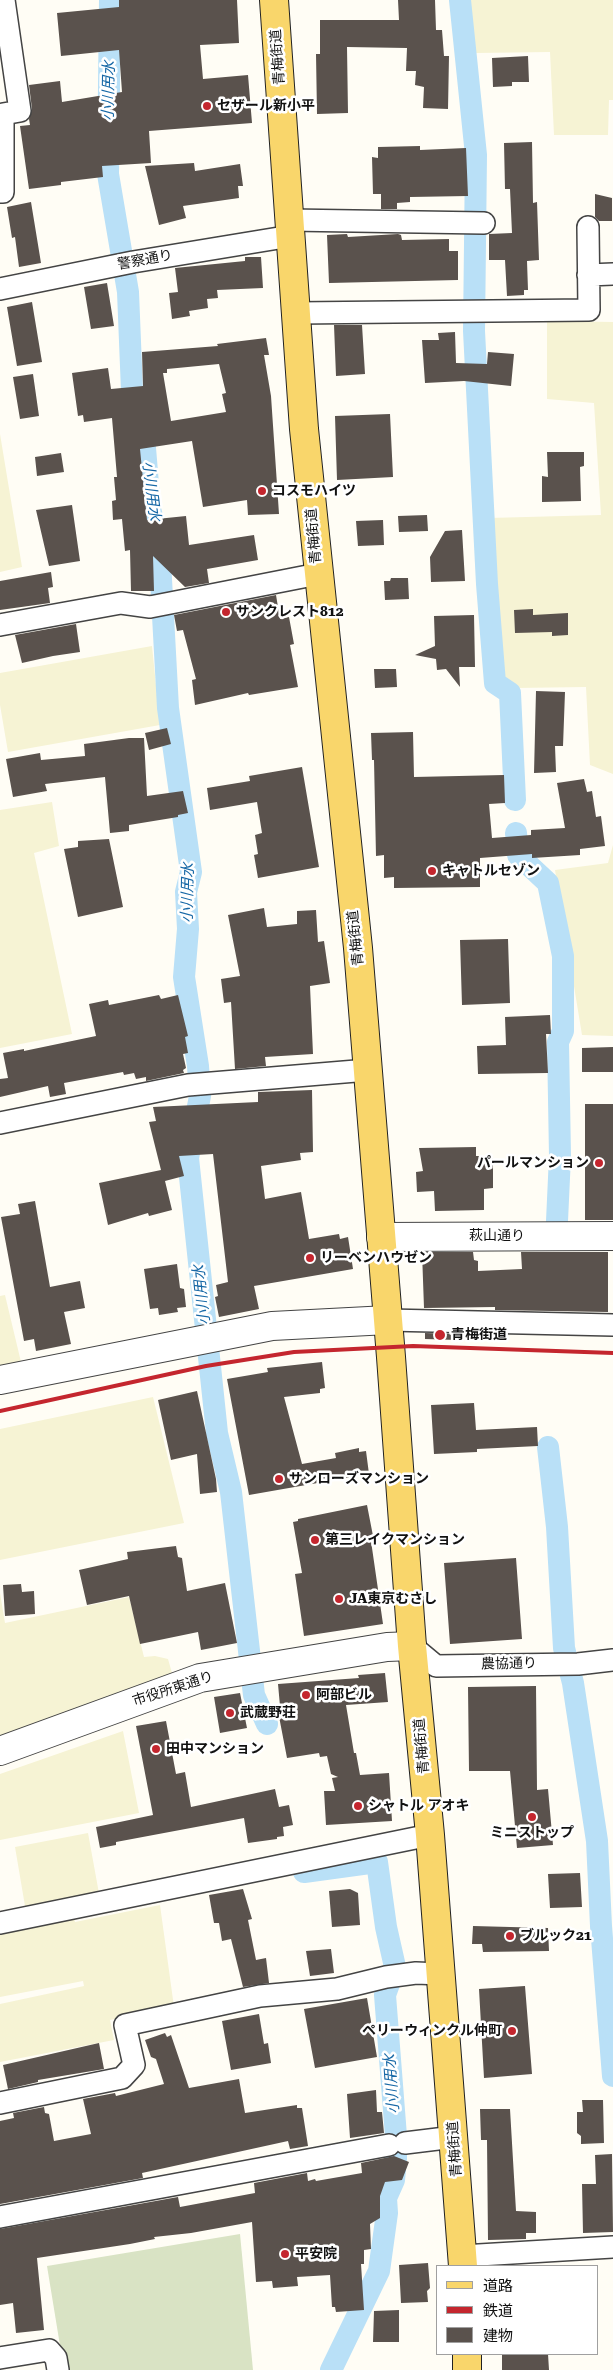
<!DOCTYPE html>
<html>
<head>
<meta charset="utf-8">
<style>
  body { margin:0 }
  #map { position:relative; width:613px; height:2370px; overflow:hidden; background:#fffdf5; font-family:"Roboto Serif","Noto Sans JP",serif }
  canvas { display:block }
  .legend { position:absolute; left:436px; top:2265px; width:162px; height:90px; box-sizing:border-box; background:#fff; border:1px solid #a0a0a0; margin:0; padding:6px 9px; list-style:none; font-size:15px; color:#111 }
  .legend li { display:flex; align-items:center; gap:10px; height:25px }
  .legend b { width:25px; border:1px solid #a0a0a0 }
</style>
</head>
<body>
<div id="map">
<canvas width="613" height="2370"></canvas>
<ul class="legend">
<li><b style="height:6px;background:#f9d66b"></b>道路</li>
<li><b style="height:6px;background:#c4262e"></b>鉄道</li>
<li><b style="height:14px;background:#5a524d"></b>建物</li>
</ul>
</div>
<script>
const ctx = document.querySelector('canvas').getContext('2d');
ctx.lineJoin = 'round';
function fill(path, color) {
  ctx.fillStyle = color;
  ctx.fill(path, 'evenodd');
}
function toPath(rows) {
  const path = new Path2D();
  for (const r of rows) {
    path.moveTo(r[0], r[1]);
    for (let i = 2; i < r.length; i += 2) path.lineTo(r[i], r[i + 1]);
  }
  return path;
}
function stroke(path, color, width, dash) {
  ctx.strokeStyle = color;
  ctx.lineWidth = width;
  ctx.lineCap = dash ? 'butt' : 'round';
  ctx.setLineDash(dash || []);
  ctx.stroke(path);
}
function write(font, color, halo, rows, align = 'center') {
  ctx.font = font + ' "Roboto Serif","Noto Sans JP",serif';
  ctx.lineWidth = 5;
  ctx.setLineDash([]);
  ctx.textBaseline = 'middle';
  ctx.strokeStyle = halo;
  ctx.fillStyle = color;
  for (const [text, x, y, turn = 0] of rows) {
    ctx.save();
    ctx.translate(x, y);
    ctx.rotate((+turn || 0) * Math.PI / 180);
    ctx.textAlign = isNaN(turn) ? turn : align;
    if (halo) ctx.strokeText(text, 0, 0);
    ctx.fillText(text, 0, 0);
    ctx.restore();
  }
}
const farmland = toPath([
  [467,0,613,0,613,100,609,100,608,135,554,135,550,52,476,53],
  [547,321,613,322,613,774,590,765,586,687,516,688,498,681,491,585,489,518,601,515,594,403,547,399],
  [0,434,22,567,0,572],
  [152,646,160,725,8,752,0,705,0,673],
  [52,802,59,846,34,853,72,1034,0,1048,0,810],
  [613,845,613,1036,582,1035,555,870,608,863],
  [5,1295,21,1362,0,1366,0,1296],
  [153,1397,184,1523,0,1560,0,1429],
  [0,1593,5,1623,129,1597,144,1657,155,1656,168,1659,172,1673,0,1736],
  [123,1731,139,1813,0,1840,0,1774],
  [88,1833,100,1899,33,1913,25,1906,15,1847],
  [160,1905,174,2007,110,2020,114,2040,0,2062,0,2004,84,1986,83,1981,0,1997,0,1933,74,1918,75,1922]
]);
const cemetery = toPath([
  [240,2234,253,2370,64,2370,47,2266]
]);
const canal = toPath([
  [110,0,108,174,128,292,133,416,145,448,150,509,159,542,168,708,191,872,186,892,188,929,184,977,198,1066,200,1096,188,1158,217,1433,231,1492,254,1695,267,1724],
  [460,0,476,155,474,331,487,584,495,683,510,693,515,800],
  [516,833,518,855,548,883,563,956,563,1031,558,1042,560,1156,557,1221],
  [548,1447,557,1527,564,1648,573,1683,597,1841,601,1926,613,2076],
  [304,1872,377,1862,386,1927,395,1967,385,1995,396,2136,396,2159,394,2180,386,2198,387,2213,379,2271,331,2370]
]);
const building = toPath([
  [119,0,237,0,239,43,200,45,203,79,248,75,252,123,149,131,151,163,102,166,103,177,61,182,61,185,29,189,20,126,30,125,29,119,32,109,29,85,60,81,62,102,122,92,119,50,61,56,57,13,119,7],
  [398,0,435,0,436,30,442,30,444,56,449,56,448,109,423,108,424,87,415,85,416,71,406,71,407,48,347,47,348,113,317,114,316,54,320,54,320,20,399,20],
  [528,56,529,82,512,82,512,86,493,87,492,58],
  [532,142,533,203,537,202,539,260,527,261,528,290,524,290,524,295,507,296,505,260,489,260,489,234,512,233,510,189,505,189,504,143],
  [420,146,420,150,466,148,468,196,410,197,410,202,397,203,397,209,381,209,381,194,373,194,372,157,378,158,378,147],
  [194,163,195,171,240,164,243,186,238,186,239,198,183,206,186,218,159,225,145,166],
  [595,194,612,198,612,221,599,221,595,217],
  [31,202,41,263,19,267,15,237,12,238,7,207],
  [347,234,348,237,398,234,401,235,402,240,449,239,449,251,458,251,458,280,329,283,327,235],
  [245,257,261,257,263,288,217,290,218,298,207,299,208,308,189,311,190,316,172,319,169,293,178,292,175,268,245,261],
  [107,283,114,326,91,329,84,287],
  [32,302,42,362,17,366,7,307],
  [334,325,362,325,365,374,336,376],
  [455,332,456,363,487,364,488,352,514,354,511,386,464,381,425,383,422,340,439,340,438,333],
  [266,338,269,355,264,355,271,396,279,514,248,515,247,500,203,507,192,441,140,449,147,520,186,516,189,545,254,535,258,560,207,569,209,583,185,587,153,556,154,591,131,591,130,550,125,551,122,519,113,520,112,501,116,500,114,477,117,477,112,418,84,422,83,415,78,416,72,373,108,368,111,389,143,386,142,352,218,346,217,344],
  [219,364,226,393,222,394,226,412,171,421,163,373,167,373,167,369],
  [33,374,39,416,20,419,13,377],
  [390,414,393,477,337,480,335,416],
  [547,452,584,452,584,466,580,467,581,501,542,502,542,476,548,477],
  [61,453,64,472,37,476,35,457],
  [72,505,80,561,49,566,36,510],
  [427,515,428,531,399,532,398,516],
  [383,520,384,545,358,546,356,521],
  [462,530,465,581,431,582,430,557,445,531],
  [51,572,53,587,48,588,50,603,0,610,0,581],
  [391,578,408,578,409,599,385,600,384,581,390,581],
  [276,595,280,619,289,617,294,644,290,645,298,687,249,695,248,693,195,705,192,680,196,679,183,630,177,631,174,615],
  [533,609,533,615,568,613,568,635,552,636,552,632,515,633,514,610],
  [474,615,475,667,459,667,460,687,446,669,437,670,436,659,415,655,435,646,434,616],
  [76,624,80,652,53,656,22,663,15,635],
  [374,669,396,669,397,687,375,688],
  [536,691,565,692,563,746,555,746,556,772,534,773],
  [167,728,171,744,149,750,145,733],
  [413,732,414,777,504,775,505,803,489,804,492,838,531,835,531,830,565,828,557,783,584,779,587,792,592,791,596,817,601,816,605,846,580,849,580,855,532,858,532,854,480,858,480,887,394,888,394,877,384,878,384,855,376,856,374,760,372,760,371,733],
  [129,738,144,738,147,796,183,791,188,813,178,815,178,817,129,825,129,831,110,833,105,777,45,784,47,791,13,797,6,759,40,753,41,760,85,756,84,744],
  [302,767,319,867,258,878,254,855,258,854,255,835,262,833,257,802,210,810,207,788,250,781,249,776],
  [109,839,123,907,78,917,64,849,78,847,78,841],
  [264,908,267,927,297,924,297,911,316,910,318,942,324,941,330,983,310,986,313,1054,265,1057,266,1066,235,1069,231,1002,224,1003,221,979,240,976,228,915],
  [508,939,510,1003,462,1005,460,940],
  [159,995,161,999,178,995,188,1036,185,1037,188,1053,183,1054,186,1068,183,1070,184,1073,146,1081,146,1077,136,1079,134,1073,124,1075,123,1072,64,1083,66,1094,50,1097,48,1086,0,1097,0,1079,8,1078,3,1053,24,1049,24,1051,96,1036,89,1004,108,1000,109,1005],
  [550,1015,551,1034,546,1034,548,1073,478,1074,477,1046,506,1045,505,1017],
  [613,1047,613,1072,582,1072,582,1048],
  [312,1090,313,1152,300,1153,301,1160,261,1166,265,1199,301,1192,309,1239,339,1234,340,1239,348,1237,353,1269,254,1286,259,1309,219,1317,215,1297,218,1296,216,1285,228,1282,213,1154,179,1156,184,1176,165,1181,172,1210,149,1216,148,1213,108,1225,99,1183,161,1170,149,1122,156,1121,153,1107,258,1102,258,1092],
  [585,1104,613,1104,613,1220,585,1220],
  [476,1147,476,1156,493,1156,493,1188,484,1189,484,1210,435,1211,434,1191,417,1192,416,1172,423,1171,419,1148],
  [35,1201,50,1287,80,1281,85,1308,64,1312,71,1344,36,1351,34,1339,24,1341,1,1217,20,1214,18,1204],
  [422,1252,473,1252,474,1260,478,1261,478,1271,522,1269,521,1252,608,1252,608,1312,495,1310,495,1307,424,1308],
  [177,1264,180,1288,184,1289,186,1307,177,1308,178,1312,159,1315,158,1308,150,1309,144,1269],
  [425,1333,457,1334,457,1340,425,1339],
  [322,1362,325,1388,320,1389,320,1393,284,1397,302,1464,336,1458,335,1453,359,1448,359,1452,366,1451,369,1474,249,1495,227,1379,268,1372,267,1368],
  [197,1391,216,1479,217,1492,200,1494,197,1454,171,1460,158,1400],
  [474,1403,476,1430,537,1427,538,1446,477,1449,477,1452,434,1454,431,1405],
  [367,1505,374,1541,371,1541,383,1624,304,1636,295,1574,302,1573,293,1522,298,1521,298,1519],
  [176,1546,178,1557,182,1558,187,1591,225,1583,237,1643,201,1650,198,1632,140,1644,129,1596,87,1605,79,1570,128,1559,127,1552],
  [516,1558,522,1639,450,1644,444,1563],
  [21,1584,22,1592,34,1591,35,1614,5,1616,3,1585],
  [385,1673,388,1702,346,1705,354,1753,356,1753,360,1775,389,1773,392,1821,326,1825,324,1791,335,1791,332,1778,338,1777,331,1774,327,1756,320,1757,319,1753,287,1758,277,1706,280,1706,278,1684,359,1678,358,1675],
  [536,1686,537,1790,548,1789,553,1845,517,1848,510,1771,469,1771,468,1687],
  [240,1693,247,1728,220,1733,214,1697],
  [166,1721,176,1774,185,1772,191,1807,275,1789,279,1807,289,1805,293,1825,283,1827,284,1836,277,1837,277,1839,248,1843,244,1818,116,1842,116,1845,100,1848,96,1827,153,1815,136,1726],
  [580,1873,582,1907,550,1908,548,1874],
  [243,1889,252,1919,248,1920,256,1960,266,1958,269,1983,243,1987,231,1939,222,1941,219,1923,214,1923,209,1895],
  [350,1889,358,1893,360,1925,332,1927,329,1891],
  [473,1926,548,1928,549,1951,483,1952,482,1944,472,1944],
  [331,1949,334,1973,310,1976,306,1951],
  [525,1986,532,2074,484,2078,479,1989],
  [367,1998,377,2057,315,2068,304,2009],
  [259,2014,264,2044,268,2043,271,2063,231,2070,222,2021],
  [165,2033,167,2037,171,2035,189,2088,239,2079,245,2113,297,2105,297,2108,302,2108,308,2146,290,2149,288,2141,142,2173,143,2178,0,2204,0,2121,14,2118,13,2113,44,2107,45,2113,49,2114,54,2141,91,2134,83,2099,115,2093,116,2096,164,2084,156,2059,151,2057,145,2040],
  [99,2043,104,2069,38,2080,38,2082,8,2089,3,2065],
  [376,2090,377,2112,382,2112,384,2133,350,2138,347,2094],
  [582,2100,603,2100,604,2143,581,2144,581,2136,577,2133,577,2112,583,2112],
  [480,2109,510,2109,516,2211,536,2212,536,2233,526,2233,526,2239,488,2240,487,2140,481,2140],
  [612,2154,613,2232,583,2233,582,2184,596,2184,595,2155],
  [394,2156,409,2162,402,2180,385,2182,380,2196,380,2218,370,2224,371,2249,364,2250,364,2264,361,2264,364,2310,336,2312,335,2307,332,2307,330,2275,297,2277,298,2286,273,2288,272,2281,256,2282,252,2222,191,2233,154,2237,155,2239,130,2244,37,2258,44,2330,16,2333,13,2303,0,2305,0,2229,178,2197,180,2207,255,2193,254,2183,307,2173,308,2181,315,2179,316,2181,362,2173,361,2163],
  [428,2263,430,2288,427,2291,428,2302,401,2303,399,2265],
  [399,2310,399,2342,373,2342,374,2311],
  [502,2354,548,2354,549,2370,502,2370]
]);
const minor = toPath([
  [0,192,3,192,3,114,20,111,4,0],
  [289,220,484,223],
  [588,275,613,274],
  [0,289,133,262,291,236],
  [297,313,589,310,588,227],
  [0,625,121,603,150,607,318,574],
  [0,1123,188,1085,368,1070],
  [388,1320,613,1325],
  [412,1646,436,1666,578,1664,613,1660],
  [0,1923,430,1835],
  [0,2103,122,2078,134,2065,125,2025,260,1996,337,1989,386,1977,416,1973,441,1974],
  [405,2143,454,2137],
  [0,2217,389,2145],
  [462,2256,613,2247],
  [0,2358,49,2350,56,2358,58,2370]
]);
const tertiary = toPath([
  [381,1237,613,1236],
  [0,1380,272,1326,388,1320],
  [0,1751,200,1678,387,1647,412,1646]
]);
const primary = toPath([
  [274,0,304,429,358,948,391,1357,412,1646,430,1835,463,2266],
  [467,2354,467,2370]
]);
const rail = toPath([
  [0,1411,206,1366,294,1352,413,1346,613,1353]
]);
const markers = [
  [207,106,5,"#c4262e"],
  [262,491,5,"#c4262e"],
  [226,612,5,"#c4262e"],
  [432,871,5,"#c4262e"],
  [599,1163,5,"#c4262e"],
  [310,1258,5,"#c4262e"],
  [440,1335,6,"#c4262e"],
  [279,1479,5,"#c4262e"],
  [315,1540,5,"#c4262e"],
  [339,1599,5,"#c4262e"],
  [306,1695,5,"#c4262e"],
  [230,1713,5,"#c4262e"],
  [156,1749,5,"#c4262e"],
  [358,1806,5,"#c4262e"],
  [532,1817,5,"#c4262e"],
  [510,1936,5,"#c4262e"],
  [512,2031,5,"#c4262e"],
  [285,2254,5,"#c4262e"]
];
const streetNames = [
  ["青梅街道",278,57,-94],
  ["警察通り",145,260,-10],
  ["青梅街道",314,536,-95],
  ["青梅街道",356,938,-96],
  ["萩山通り",497,1236],
  ["農協通り",509,1664,-1],
  ["市役所東通り",173,1689,-18],
  ["青梅街道",422,1746,-95],
  ["青梅街道",455,2149,-94]
];
const poiNames = [
  ["セザール新小平",217,106],
  ["コスモハイツ",272,491],
  ["サンクレスト812",236,612],
  ["キャトルセゾン",442,871],
  ["パールマンション",589,1163,"right"],
  ["リーベンハウゼン",320,1258],
  ["青梅街道",451,1335],
  ["サンローズマンション",289,1479],
  ["第三レイクマンション",325,1540],
  ["JA東京むさし",349,1599],
  ["阿部ビル",316,1695],
  ["武蔵野荘",240,1713],
  ["田中マンション",166,1749],
  ["シャトル アオキ",368,1806],
  ["ミニストップ",532,1833,"center"],
  ["ブルック21",520,1936],
  ["ペリーウィンクル仲町",502,2031,"right"],
  ["平安院",295,2254]
];
const waterNames = [
  ["小川用水",109,91,-89],
  ["小川用水",151,491,83],
  ["小川用水",188,893,-89],
  ["小川用水",202,1295,-96],
  ["小川用水",392,2084,-94]
];
fill(farmland, '#f6f3d4');
fill(cemetery, '#d9e3c4');
stroke(canal, '#b9e0f7', 22);
fill(building, '#5a524d');
stroke(minor, '#444', 24);
stroke(tertiary, '#444', 30);
stroke(primary, '#222', 30);
stroke(minor, '#fff', 21);
stroke(tertiary, '#fff', 28);
stroke(primary, '#f9d66b', 28);
stroke(rail, '#c4262e', 4);
for (const [x, y, r, color] of markers) {
  const dot = new Path2D();
  dot.arc(x, y, r, 0, 2 * Math.PI);
  ctx.fillStyle = color;
  ctx.fill(dot);
  stroke(dot, '#fff', 2);
}
write('14px', '#111', '#fff', streetNames);
write('bold 14px', '#111', '#fff', poiNames, 'left');
write('italic 15px', '#1768a6', '#fff', waterNames);
</script>
</body>
</html>
